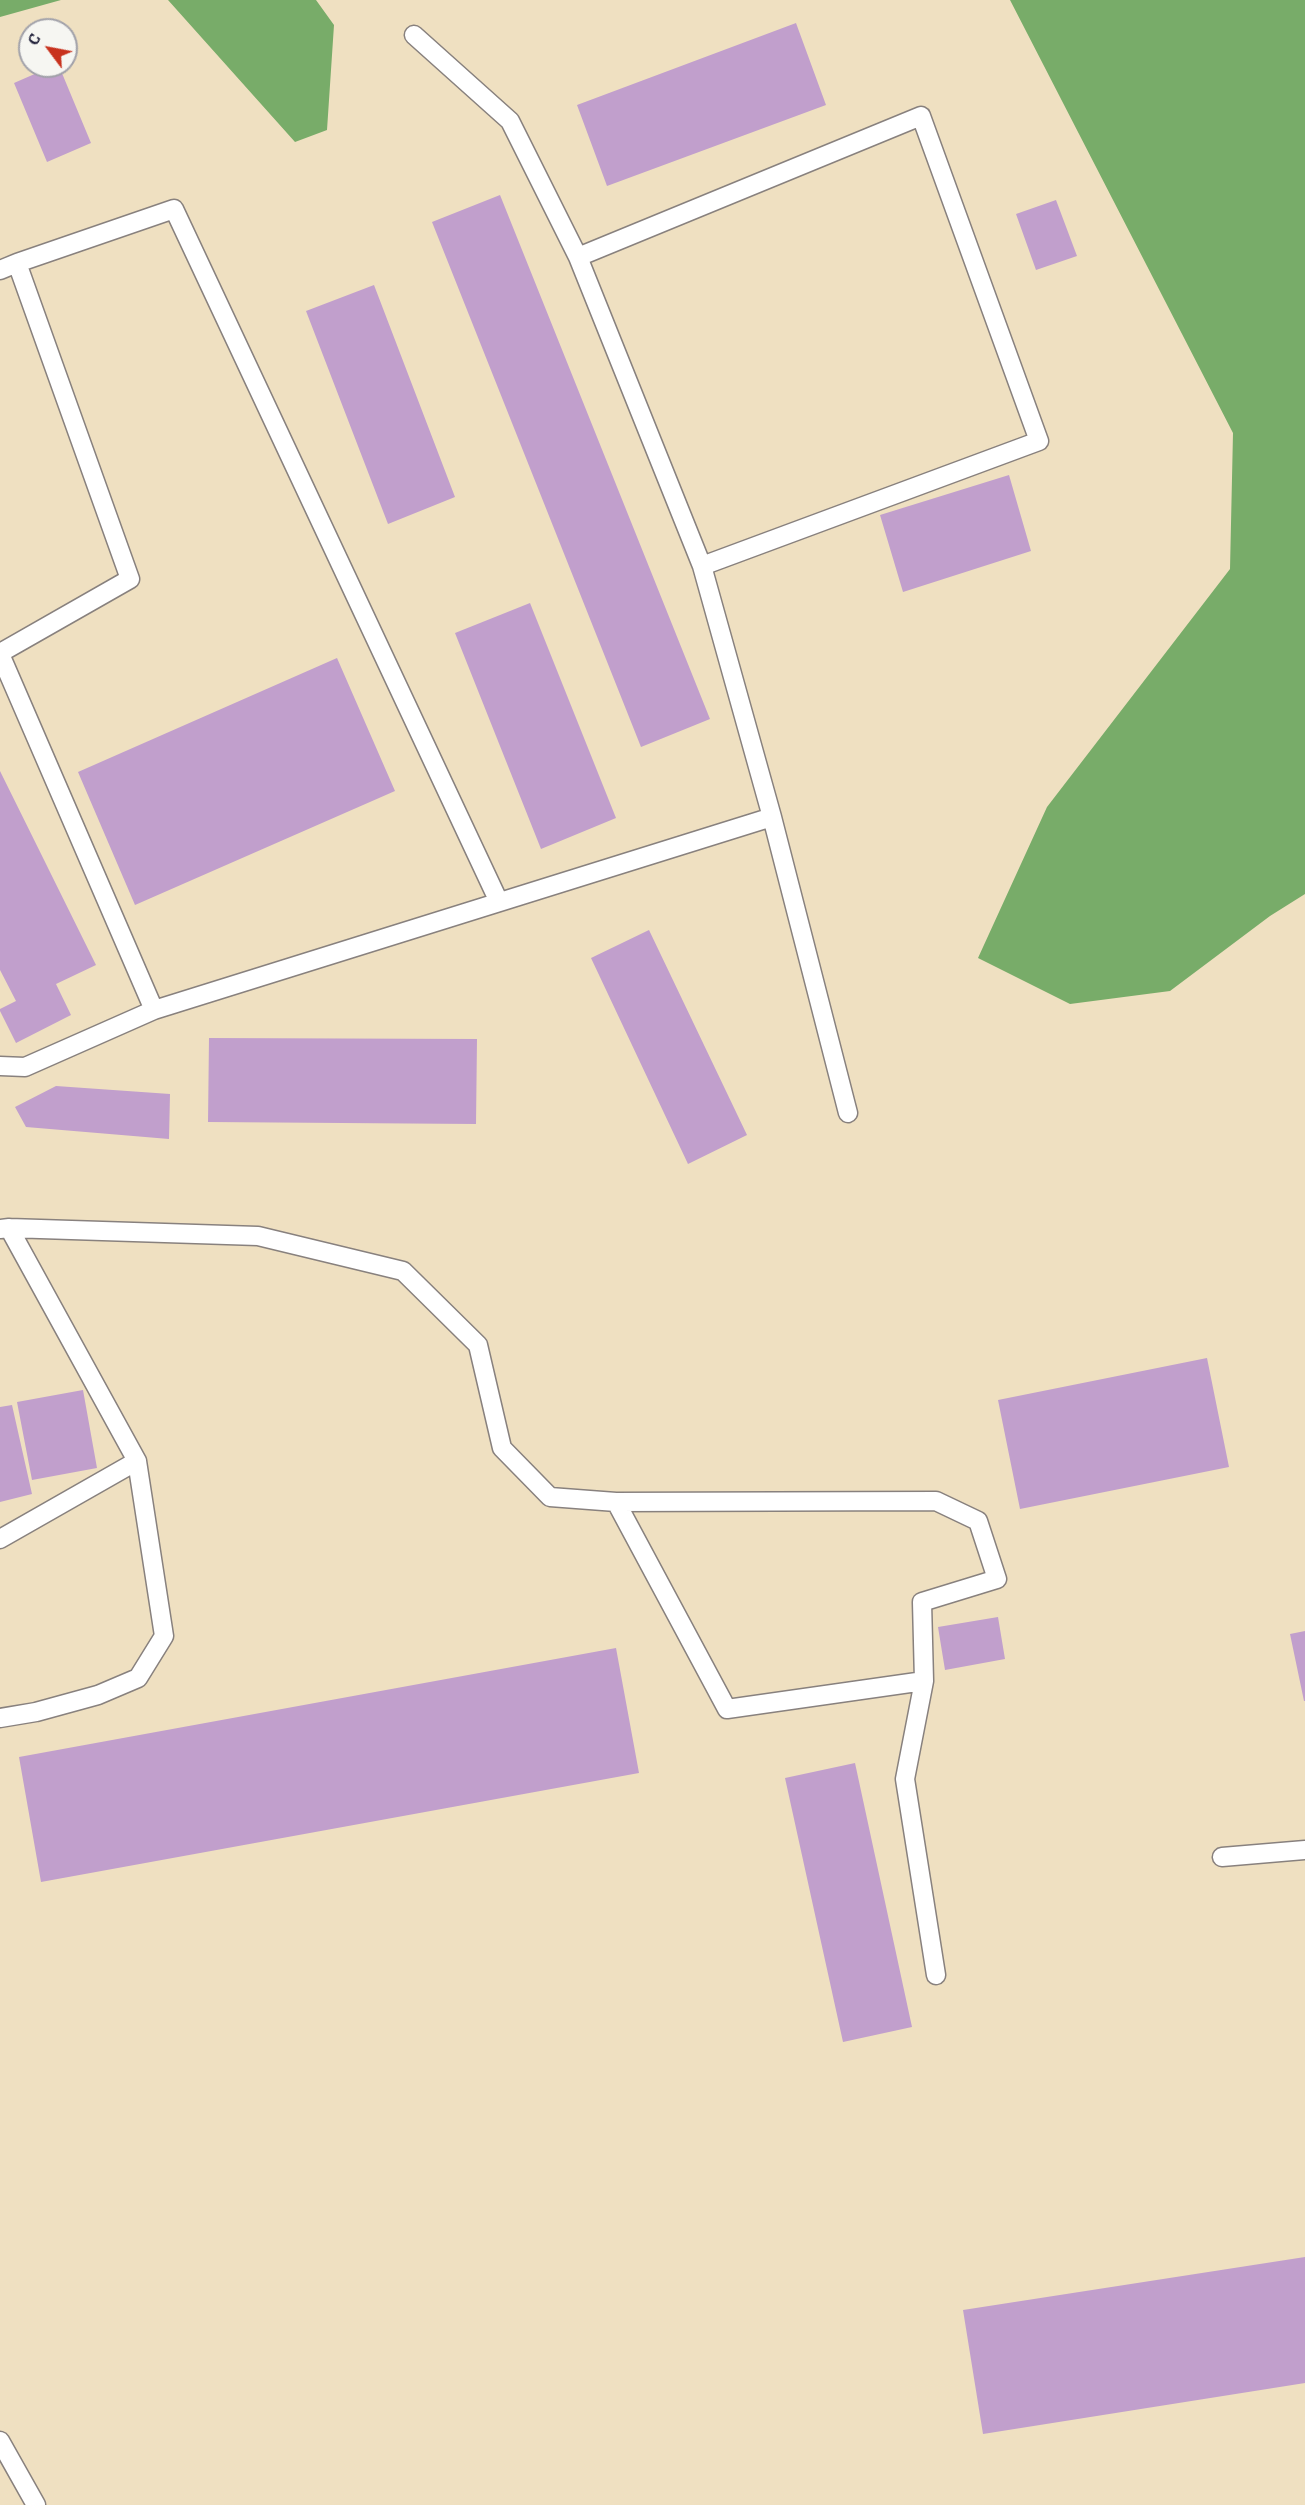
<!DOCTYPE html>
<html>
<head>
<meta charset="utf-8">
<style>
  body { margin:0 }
  #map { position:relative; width:1305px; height:2505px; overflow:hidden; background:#efe0c1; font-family:Alegreya,serif }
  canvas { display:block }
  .north { position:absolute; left:18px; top:18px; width:60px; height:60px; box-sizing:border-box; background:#f6f6f2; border:2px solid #a1a1a9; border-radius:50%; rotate:302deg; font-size:16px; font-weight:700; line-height:24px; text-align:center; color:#22223b }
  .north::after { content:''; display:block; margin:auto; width:21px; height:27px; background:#c8321e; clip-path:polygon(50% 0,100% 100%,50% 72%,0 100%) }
</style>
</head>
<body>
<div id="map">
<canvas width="1305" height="2505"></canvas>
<div class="north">С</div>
</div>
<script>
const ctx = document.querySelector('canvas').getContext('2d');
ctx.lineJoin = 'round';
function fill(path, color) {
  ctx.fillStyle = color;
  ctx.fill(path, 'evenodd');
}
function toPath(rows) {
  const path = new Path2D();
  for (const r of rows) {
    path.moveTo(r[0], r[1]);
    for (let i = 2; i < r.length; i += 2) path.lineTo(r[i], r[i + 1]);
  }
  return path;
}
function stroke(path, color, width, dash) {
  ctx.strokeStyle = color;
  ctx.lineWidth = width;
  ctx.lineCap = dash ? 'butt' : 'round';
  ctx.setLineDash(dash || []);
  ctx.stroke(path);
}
const forest = toPath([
  [0,0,61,0,0,17],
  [168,0,316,0,334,25,327,130,295,142],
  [1010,0,1305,0,1305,894,1270,916,1170,991,1070,1004,978,958,1047,807,1230,569,1233,433]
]);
const building = toPath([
  [796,23,826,105,607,186,577,105],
  [53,66,59,66,91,143,47,162,14,83],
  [500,195,710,719,641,747,432,222],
  [1056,200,1077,256,1036,270,1016,214],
  [374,285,455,497,388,524,306,311],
  [1009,475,1031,551,903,592,880,515],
  [530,603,616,818,541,849,455,633],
  [337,658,395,791,135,905,78,772],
  [0,771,96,965,56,984,71,1015,16,1043,0,1011,0,1009,16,1001,0,970],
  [649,930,747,1135,688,1164,591,958],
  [209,1038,477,1039,476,1124,208,1122],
  [56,1086,170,1094,169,1139,26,1127,15,1107],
  [1207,1358,1229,1467,1020,1509,998,1400],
  [83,1390,97,1468,32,1480,17,1402],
  [12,1405,32,1494,0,1502,0,1407],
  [998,1617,1005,1659,945,1670,938,1627],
  [1305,1631,1305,1701,1304,1701,1290,1634],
  [616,1648,639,1773,41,1882,19,1757],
  [855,1763,912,2027,843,2042,785,1778],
  [1305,2257,1305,2383,983,2434,963,2310]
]);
const service = toPath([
  [578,257,921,116,1039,441,702,566],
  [17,263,174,209,499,902],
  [0,270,17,263,130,579,0,653],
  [0,654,154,1010,772,817,702,566,578,257,510,121,414,35],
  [772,817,848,1113],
  [0,1066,25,1067,154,1010],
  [9,1228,258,1236,403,1271,478,1345,502,1448,550,1497,616,1502,936,1501,978,1521,997,1579,922,1602,924,1681,905,1779,936,1975],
  [0,1229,9,1228,137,1461,164,1636,138,1678,98,1695,36,1712,0,1718],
  [616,1502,727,1709,924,1681],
  [0,1539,137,1461],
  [1222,1857,1305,1850],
  [0,2441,36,2505]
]);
fill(forest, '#78ac69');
fill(building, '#c19fcc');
stroke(service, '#88817e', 21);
stroke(service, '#fff', 18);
</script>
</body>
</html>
